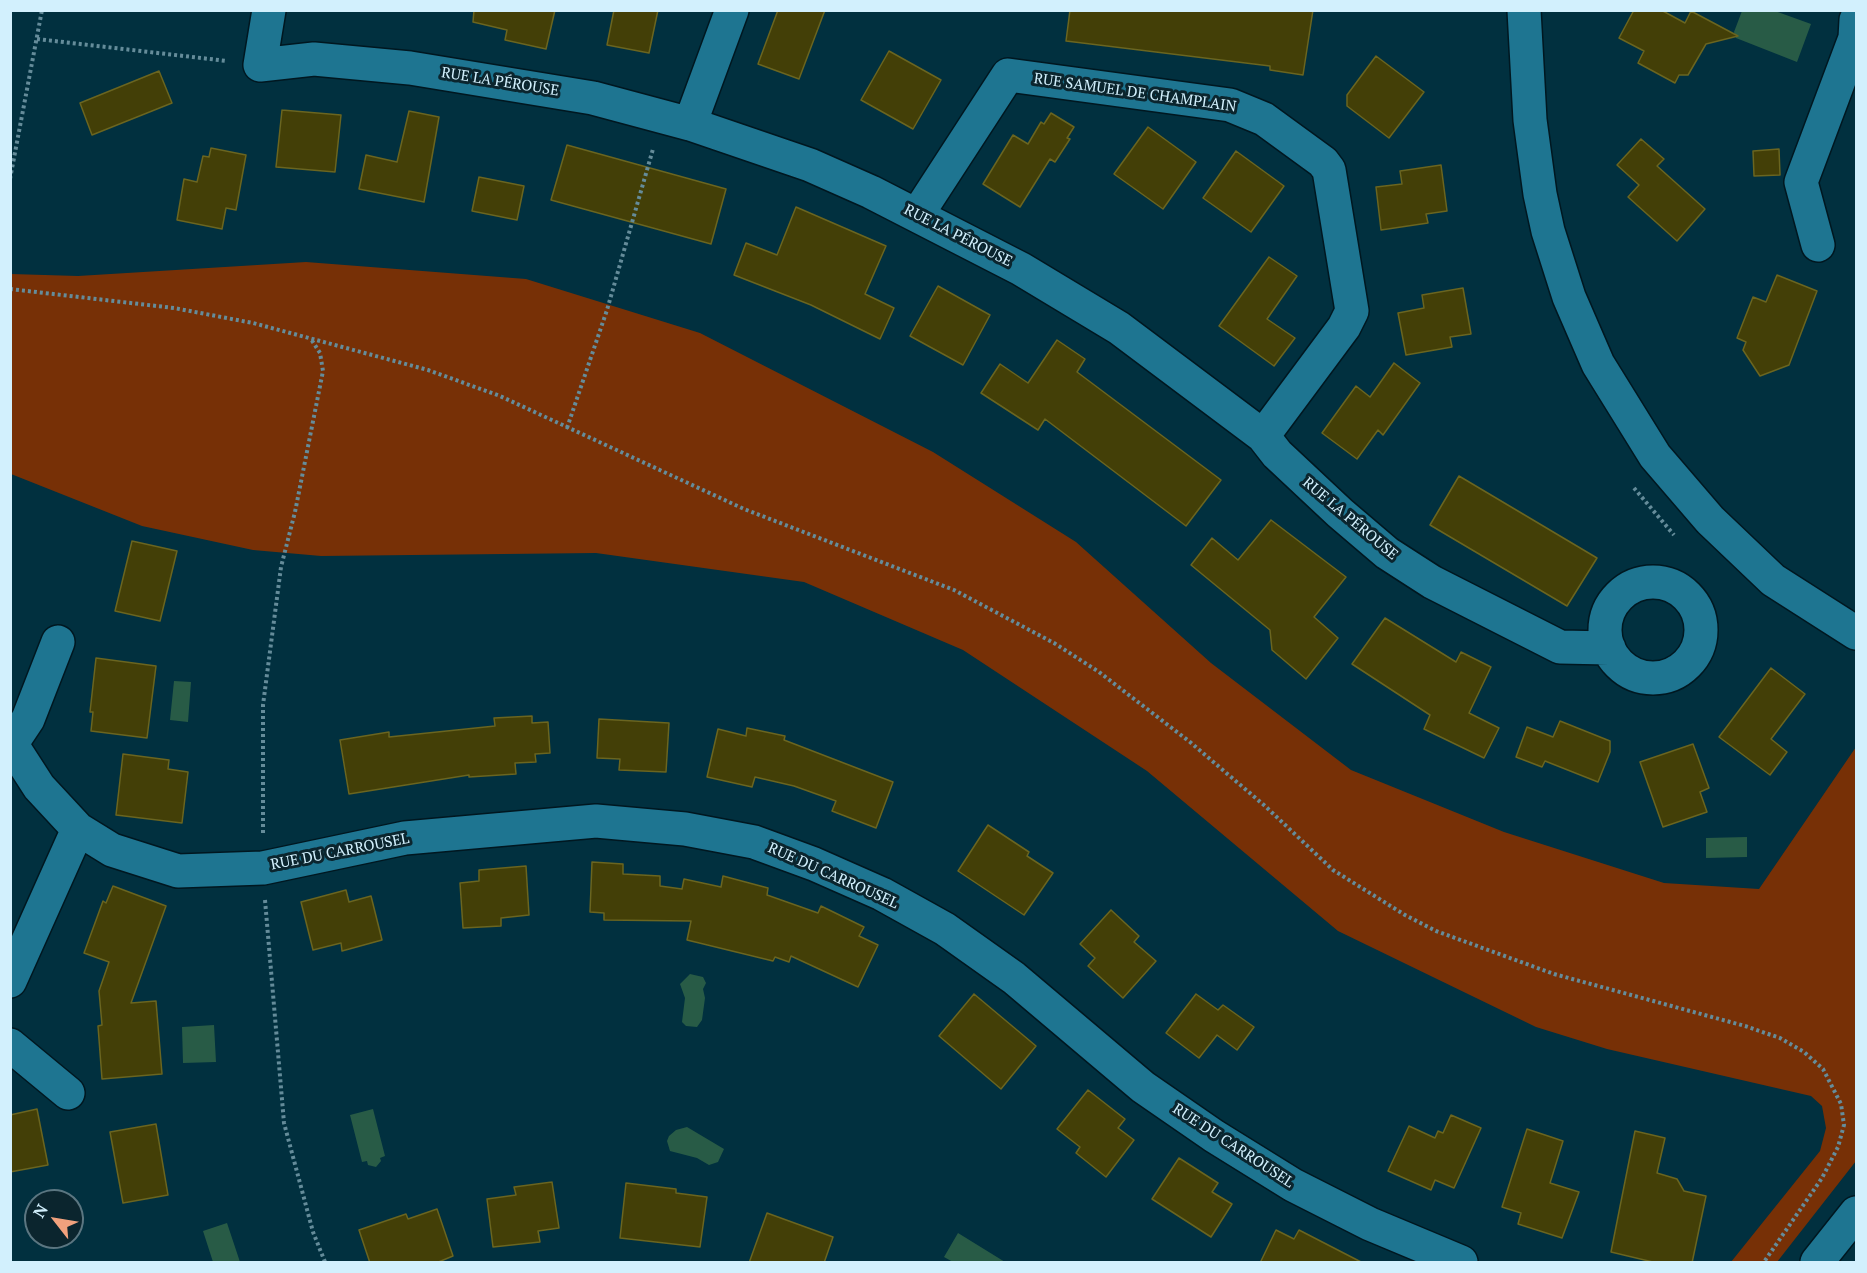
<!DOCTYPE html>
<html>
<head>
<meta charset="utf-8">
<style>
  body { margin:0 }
  #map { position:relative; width:1867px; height:1273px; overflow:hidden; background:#01303f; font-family:"PT Serif",serif }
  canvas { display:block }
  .frame { position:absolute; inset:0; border:12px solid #d2f0fd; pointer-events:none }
  .north { position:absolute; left:24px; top:1189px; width:60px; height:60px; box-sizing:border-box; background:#0b252e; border:2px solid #5b7681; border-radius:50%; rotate:301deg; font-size:16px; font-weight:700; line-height:24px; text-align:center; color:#d2f0fd }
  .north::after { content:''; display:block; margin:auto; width:21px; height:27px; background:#f1a17d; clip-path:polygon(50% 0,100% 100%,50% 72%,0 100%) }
</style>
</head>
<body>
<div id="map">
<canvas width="1867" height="1273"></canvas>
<div class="frame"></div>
<div class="north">N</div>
</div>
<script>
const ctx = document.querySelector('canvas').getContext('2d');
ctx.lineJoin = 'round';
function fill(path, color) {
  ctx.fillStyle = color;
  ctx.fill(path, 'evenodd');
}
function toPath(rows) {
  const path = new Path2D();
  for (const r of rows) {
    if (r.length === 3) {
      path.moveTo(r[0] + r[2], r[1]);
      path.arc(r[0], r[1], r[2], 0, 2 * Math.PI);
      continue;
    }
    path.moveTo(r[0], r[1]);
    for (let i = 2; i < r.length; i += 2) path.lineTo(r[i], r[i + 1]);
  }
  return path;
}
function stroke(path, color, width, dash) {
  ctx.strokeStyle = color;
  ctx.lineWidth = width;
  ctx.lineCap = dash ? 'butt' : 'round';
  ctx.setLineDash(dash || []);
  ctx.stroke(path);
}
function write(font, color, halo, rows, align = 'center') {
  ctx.font = font + ' "PT Serif",serif';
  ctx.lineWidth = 6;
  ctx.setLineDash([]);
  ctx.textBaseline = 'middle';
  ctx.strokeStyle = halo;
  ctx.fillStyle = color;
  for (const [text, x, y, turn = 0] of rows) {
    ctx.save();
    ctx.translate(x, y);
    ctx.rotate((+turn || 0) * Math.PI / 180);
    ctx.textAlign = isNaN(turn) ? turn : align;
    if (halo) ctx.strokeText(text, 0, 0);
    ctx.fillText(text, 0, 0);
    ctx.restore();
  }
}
const green = toPath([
  [306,262,526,279,700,333,933,452,1076,542,1211,663,1351,770,1504,832,1664,883,1759,889,1856,747,1856,1161,1777,1262,1731,1262,1820,1151,1826,1128,1822,1106,1811,1096,1607,1049,1536,1027,1338,931,1147,771,963,650,804,582,596,553,321,556,253,550,142,526,11,474,11,274,78,276]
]);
const water = toPath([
  [1742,11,1775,11,1811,24,1797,62,1736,38,1734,32],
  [174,681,191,682,188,722,170,720],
  [1747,837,1747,857,1706,858,1706,838],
  [690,974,703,977,706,983,703,989,705,998,702,1020,697,1027,686,1026,682,1022,685,998,680,984],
  [214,1025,216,1062,183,1063,182,1027],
  [373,1109,385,1156,380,1158,381,1161,376,1167,368,1165,367,1161,362,1162,350,1115],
  [687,1127,724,1149,718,1162,709,1165,697,1158,670,1151,667,1141,669,1136,676,1130],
  [227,1223,240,1262,213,1262,203,1231],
  [958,1233,1005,1262,953,1262,944,1257]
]);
const building = toPath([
  [474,10,555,10,546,49,505,40,507,30,473,22,474,10],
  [614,10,658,10,649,53,607,45,614,10],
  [778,10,825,10,799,79,758,64,778,10],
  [1070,10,1313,10,1303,75,1270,70,1270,66,1066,41,1070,10],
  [1634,10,1661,10,1685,23,1691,11,1738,36,1706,44,1688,75,1679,75,1675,83,1638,63,1644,51,1619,38,1634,10],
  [889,51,941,80,913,129,861,100,889,51],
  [1376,56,1424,92,1389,138,1347,106,1347,95,1376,56],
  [159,71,172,103,92,135,80,103,159,71],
  [282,110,341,115,335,172,276,167,282,110],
  [409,111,439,117,424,202,359,189,366,155,397,162,409,111],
  [1051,113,1074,127,1067,138,1070,139,1055,162,1050,159,1020,207,983,184,1013,135,1028,144,1041,122,1044,124,1051,113],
  [1148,127,1196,162,1163,209,1114,174,1148,127],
  [1641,139,1664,159,1657,166,1705,209,1677,241,1628,197,1639,185,1617,165,1641,139],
  [567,145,726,189,711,244,551,200,567,145],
  [211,148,246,155,236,210,226,208,222,229,177,220,184,179,197,182,203,156,209,157,211,148],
  [1779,149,1780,175,1754,176,1753,151,1779,149],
  [1236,151,1284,186,1251,232,1203,198,1236,151],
  [1441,165,1447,211,1426,214,1428,223,1381,230,1376,187,1402,184,1400,171,1441,165],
  [479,177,524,186,517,220,472,211,479,177],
  [796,207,886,246,865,294,894,308,880,339,811,305,734,275,746,243,777,255,796,207],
  [1269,257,1297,276,1267,319,1295,338,1274,366,1219,326,1269,257],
  [1777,275,1817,291,1789,365,1760,376,1743,350,1746,342,1737,338,1753,297,1766,302,1777,275],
  [938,286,990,315,963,365,910,336,938,286],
  [1463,288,1471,334,1450,337,1452,347,1406,355,1398,313,1424,308,1422,295,1463,288],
  [1057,340,1085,359,1077,372,1221,480,1186,526,1045,419,1038,430,981,393,1000,364,1028,383,1057,340],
  [1394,363,1420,383,1383,435,1378,430,1357,459,1322,433,1356,386,1370,397,1394,363],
  [1459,476,1597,558,1567,606,1430,525,1459,476],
  [1271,520,1346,577,1314,617,1338,638,1306,679,1272,650,1270,630,1191,565,1212,538,1238,560,1271,520],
  [132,541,177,551,160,621,115,611,132,541],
  [1385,618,1456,662,1461,652,1491,667,1469,713,1499,728,1484,758,1424,729,1430,715,1352,664,1385,618],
  [96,658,156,666,147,738,91,731,93,712,90,712,96,658],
  [1771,668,1805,694,1771,739,1787,752,1770,775,1719,737,1771,668],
  [532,716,532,723,548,722,550,753,535,754,536,762,515,763,516,774,469,777,469,775,349,794,340,740,389,732,389,737,495,726,494,718,532,716],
  [599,719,669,723,666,772,619,770,620,759,597,758,599,719],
  [1560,721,1610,741,1610,752,1598,782,1545,761,1542,767,1516,757,1527,727,1553,737,1560,721],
  [747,728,785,736,784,740,893,782,876,828,832,811,836,801,794,786,755,777,752,787,707,777,718,729,746,736,747,728],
  [1693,744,1709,788,1700,792,1707,812,1663,827,1640,762,1693,744],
  [123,754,169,760,168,769,188,772,182,823,116,815,123,754],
  [988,825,1029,852,1027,856,1053,873,1024,915,958,871,988,825],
  [592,862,623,864,623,874,660,876,660,886,682,889,684,879,721,887,723,876,768,888,767,895,818,913,821,906,864,927,859,936,878,945,858,987,791,956,789,962,775,957,773,961,687,940,691,921,604,920,604,913,590,912,592,862],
  [526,866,529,915,501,918,501,926,463,928,460,883,479,881,479,870,526,866],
  [113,886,166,906,131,1003,156,1001,162,1074,102,1079,98,1026,102,1025,99,991,109,962,84,953,103,901,106,903,113,886],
  [346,890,349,902,371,896,382,940,342,951,341,943,313,950,301,902,346,890],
  [1111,910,1139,936,1134,942,1156,961,1123,998,1088,966,1095,958,1080,944,1111,910],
  [974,994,1036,1046,1001,1089,939,1036,974,994],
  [1196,994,1218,1010,1223,1005,1254,1027,1237,1050,1217,1035,1199,1058,1166,1033,1196,994],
  [1088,1090,1125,1119,1118,1128,1134,1140,1106,1177,1076,1153,1080,1147,1057,1129,1088,1090],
  [37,1109,48,1165,10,1172,10,1115,37,1109],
  [1451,1115,1481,1128,1454,1188,1435,1180,1431,1190,1388,1171,1409,1126,1435,1138,1438,1131,1443,1133,1451,1115],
  [156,1124,168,1195,123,1203,110,1132,156,1124],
  [1527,1129,1563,1141,1550,1183,1579,1192,1562,1238,1518,1224,1521,1213,1502,1207,1527,1129],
  [1635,1131,1665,1138,1657,1173,1677,1179,1684,1191,1706,1196,1692,1263,1657,1263,1611,1252,1635,1131],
  [1179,1158,1218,1183,1212,1192,1232,1204,1211,1237,1152,1199,1179,1158],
  [552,1182,559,1228,538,1231,540,1242,493,1247,487,1199,516,1195,514,1187,552,1182],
  [626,1183,676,1189,676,1193,707,1197,700,1247,620,1238,626,1183],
  [437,1209,453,1256,436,1263,370,1263,359,1230,406,1214,408,1219,437,1209],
  [767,1213,833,1237,824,1263,749,1263,767,1213],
  [1276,1230,1294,1239,1299,1230,1363,1263,1260,1263,1276,1230]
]);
const path = toPath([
  [37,39,227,61],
  [10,179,42,10],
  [10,289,174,308,253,323,428,370,500,396,744,509,954,590,1054,643,1099,672,1190,742,1265,806,1333,870,1405,915,1436,931,1554,974,1745,1026,1780,1038,1804,1052,1823,1069,1841,1104,1844,1125,1838,1147,1822,1178,1764,1262],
  [567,428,607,310,653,149],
  [1634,488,1674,535],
  [263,833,263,705,281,567,295,512,323,371,320,353,311,339],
  [265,900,284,1123,313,1232,325,1262]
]);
const minor = toPath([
  [269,10,260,65,314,59,410,68,593,98,690,124,810,165,871,192,1021,269,1119,328,1263,436,1277,454,1340,513,1387,553,1432,582,1560,647,1609,648],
  [690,124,732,10],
  [917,215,1008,75,1230,105,1264,119,1323,162,1329,170,1352,311,1344,327,1263,436],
  [1818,245,1801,182,1855,38,1856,20],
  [1653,630,48],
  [10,742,39,787,78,829,112,850,178,871,263,868,405,838,596,821,685,829,754,842,814,864,882,894,945,929,1014,978,1143,1087,1214,1136,1293,1185,1370,1224,1461,1262],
  [12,743,28,719,58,642],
  [10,981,78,829],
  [10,1045,68,1093],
  [1817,1262,1856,1213]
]);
const secondary = toPath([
  [1524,10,1530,120,1540,194,1548,231,1569,297,1598,364,1655,456,1710,520,1773,580,1856,633]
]);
const streetNames = [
  ["RUE LA PÉROUSE",500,82,9],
  ["RUE SAMUEL DE CHAMPLAIN",1135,93,8],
  ["RUE LA PÉROUSE",958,236,27],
  ["RUE LA PÉROUSE",1350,519,40],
  ["RUE DU CARROUSEL",340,852,-11],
  ["RUE DU CARROUSEL",833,876,24],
  ["RUE DU CARROUSEL",1233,1146,33]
];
fill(green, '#773006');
fill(water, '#285b46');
fill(building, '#433f07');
stroke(building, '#6a6520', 1.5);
stroke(minor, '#001720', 36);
stroke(secondary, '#001720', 36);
stroke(path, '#658c9a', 4, [3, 3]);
stroke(minor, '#1e7591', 33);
stroke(secondary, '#1e7591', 33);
write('15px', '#d2f0fd', '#0b252e', streetNames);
</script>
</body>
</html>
